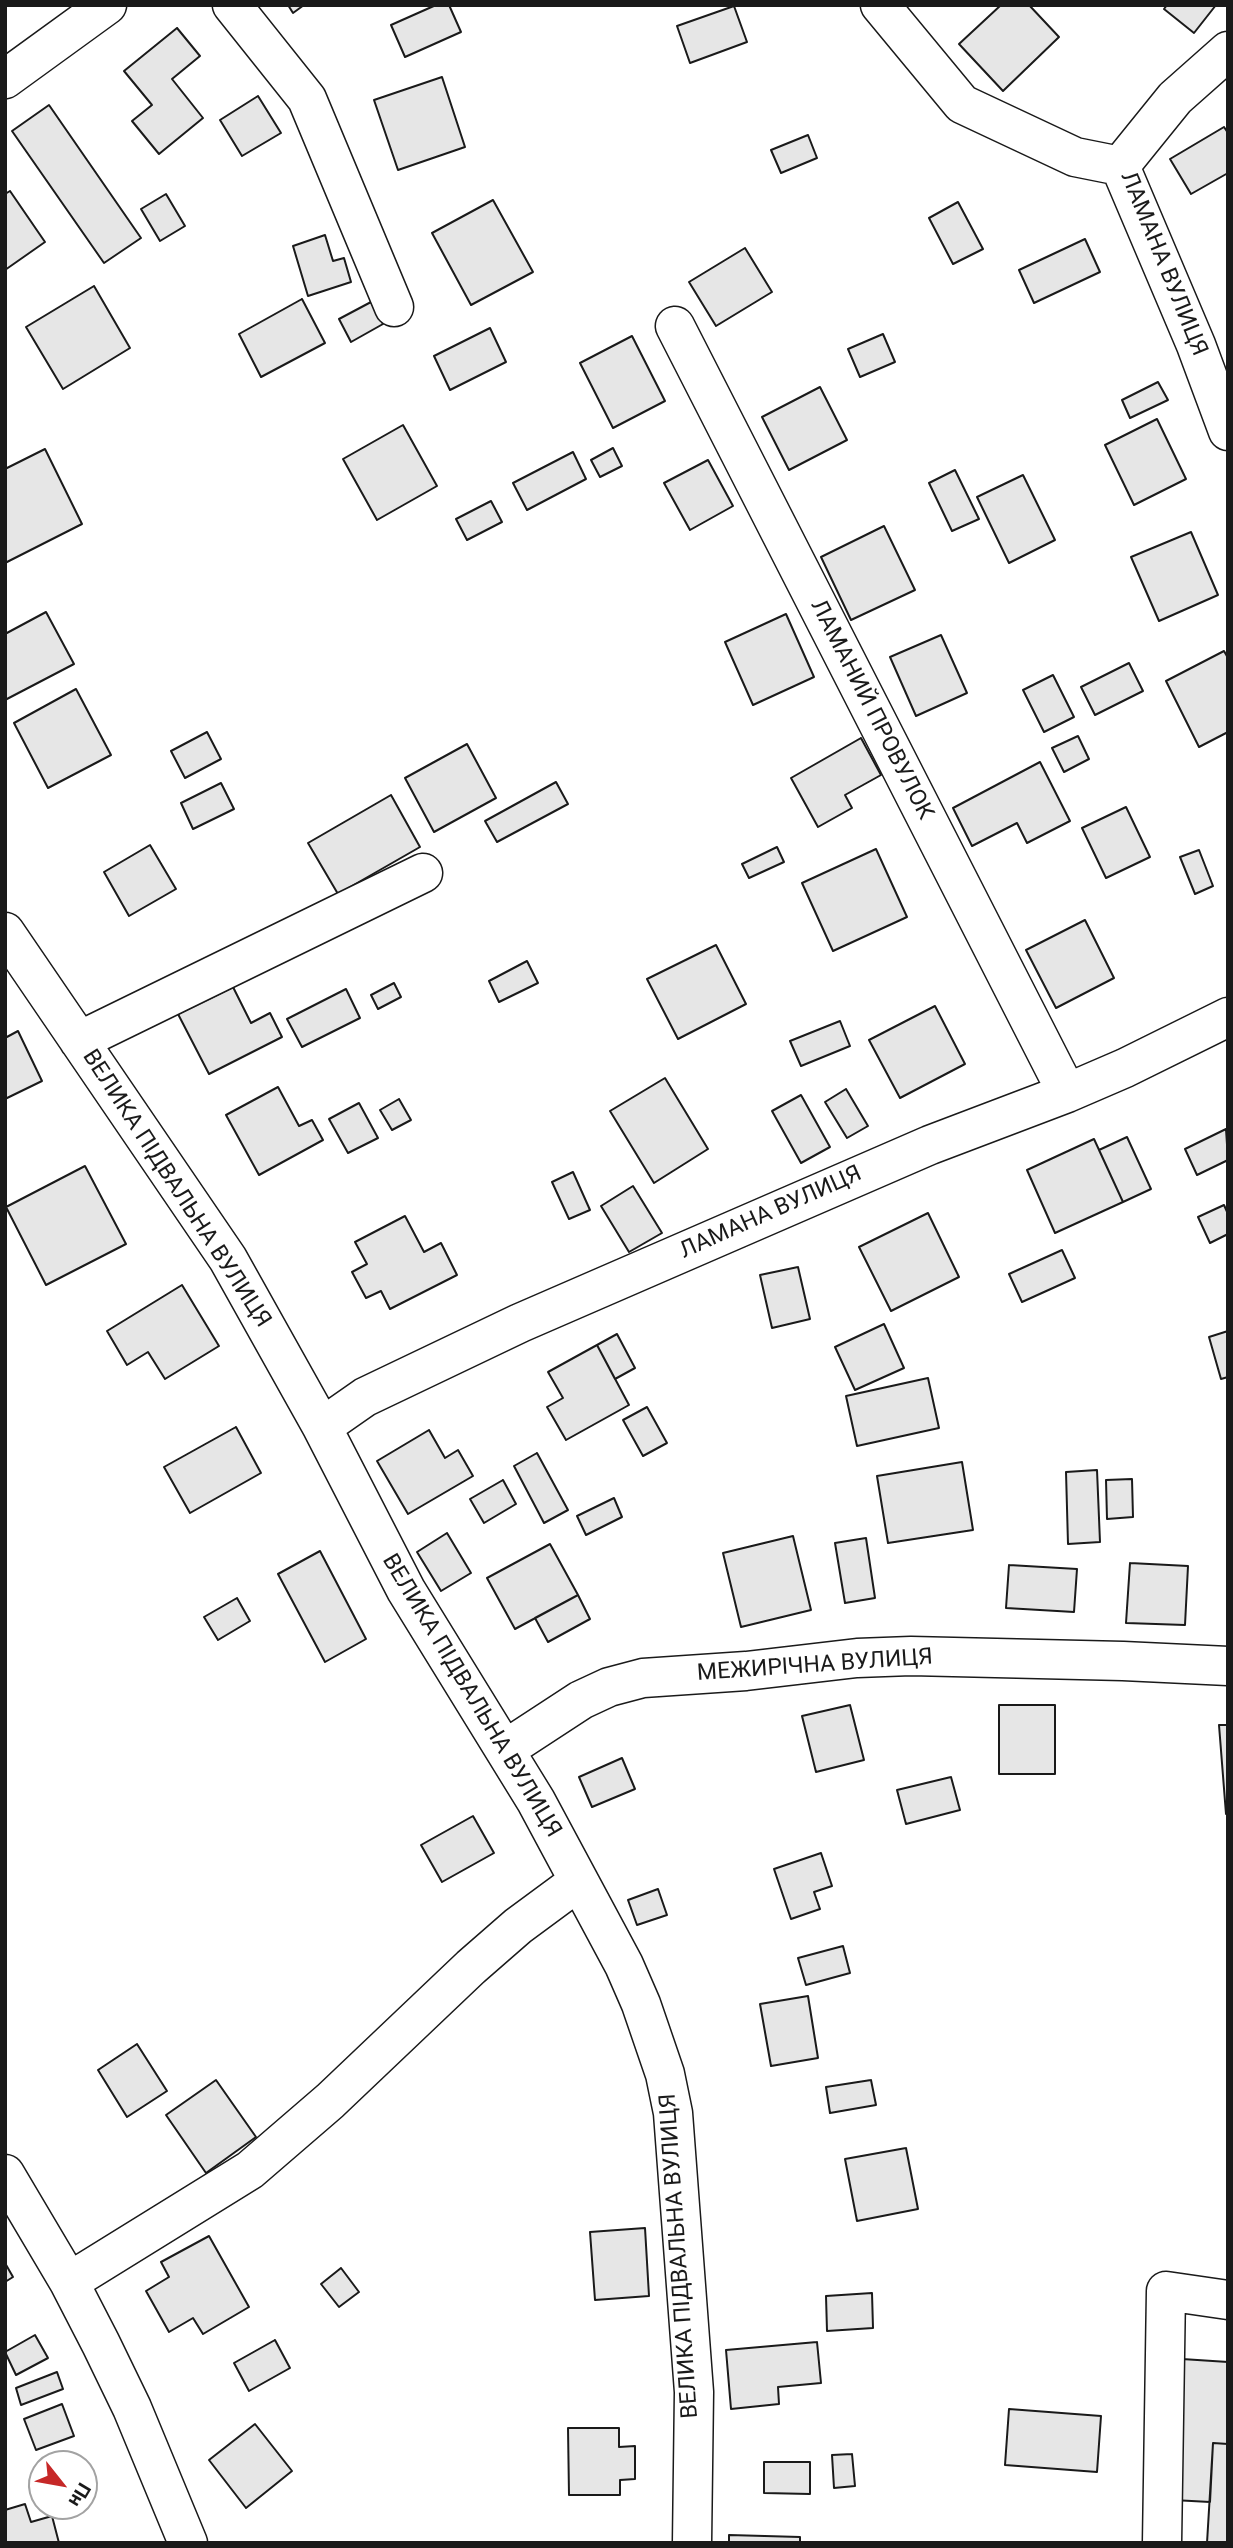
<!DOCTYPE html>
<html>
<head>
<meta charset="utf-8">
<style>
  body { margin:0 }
  #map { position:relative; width:1233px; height:2548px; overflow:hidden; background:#fff; font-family:Roboto,sans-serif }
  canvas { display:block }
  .frame { position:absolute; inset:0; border:7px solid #1a1a1a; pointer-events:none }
  .north { position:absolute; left:28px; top:2450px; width:70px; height:70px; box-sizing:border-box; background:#fff; border:2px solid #a3a3a3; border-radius:50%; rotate:121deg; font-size:19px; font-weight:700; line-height:28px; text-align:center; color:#1a1a1a }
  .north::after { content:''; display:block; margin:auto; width:24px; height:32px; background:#c62828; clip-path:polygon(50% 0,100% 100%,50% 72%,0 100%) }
</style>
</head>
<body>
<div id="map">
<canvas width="1233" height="2548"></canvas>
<div class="frame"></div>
<div class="north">Пн</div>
</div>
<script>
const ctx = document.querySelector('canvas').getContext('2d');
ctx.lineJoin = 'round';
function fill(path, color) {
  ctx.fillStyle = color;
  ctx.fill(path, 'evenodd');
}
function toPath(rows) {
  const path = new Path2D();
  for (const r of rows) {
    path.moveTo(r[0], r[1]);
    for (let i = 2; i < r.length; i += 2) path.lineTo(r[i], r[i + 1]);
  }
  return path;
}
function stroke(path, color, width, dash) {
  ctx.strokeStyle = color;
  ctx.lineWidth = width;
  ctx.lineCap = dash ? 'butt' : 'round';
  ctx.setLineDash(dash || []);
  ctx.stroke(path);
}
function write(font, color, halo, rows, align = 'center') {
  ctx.font = font + ' Roboto,sans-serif';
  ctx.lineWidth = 5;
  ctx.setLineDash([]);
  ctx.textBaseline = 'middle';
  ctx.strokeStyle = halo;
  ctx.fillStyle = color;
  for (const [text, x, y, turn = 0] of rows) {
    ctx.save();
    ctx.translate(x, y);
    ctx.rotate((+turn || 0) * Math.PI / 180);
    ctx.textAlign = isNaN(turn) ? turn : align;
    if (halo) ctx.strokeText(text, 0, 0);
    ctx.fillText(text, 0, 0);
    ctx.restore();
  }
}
const building = toPath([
  [288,5,304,5,293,13,288,5],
  [436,5,449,5,461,32,405,57,391,25,436,5],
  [1001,5,1029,5,1059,37,1003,91,959,44,1001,5],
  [1167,5,1216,5,1194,33,1164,9,1167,5],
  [734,6,747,42,690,63,677,26,734,6],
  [177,28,200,56,172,79,203,118,159,154,132,121,152,105,124,71,177,28],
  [442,77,465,147,398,170,374,100,442,77],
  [258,96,281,133,242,156,220,120,258,96],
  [49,105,141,238,104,263,12,131,49,105],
  [1224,127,1228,133,1228,173,1191,194,1170,159,1224,127],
  [808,135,817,158,781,173,771,150,808,135],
  [10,191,45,242,5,270,5,194,10,191],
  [166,194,185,226,160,241,141,209,166,194],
  [493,200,533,272,471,305,432,233,493,200],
  [958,202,983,249,953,264,929,218,958,202],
  [325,235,333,261,344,258,351,282,308,296,293,246,325,235],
  [1085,239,1100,272,1034,303,1019,270,1085,239],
  [745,248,772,292,716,326,689,282,745,248],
  [94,286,130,348,63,389,26,327,94,286],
  [302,299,325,343,261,377,239,334,302,299],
  [371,302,383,324,351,342,339,319,371,302],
  [490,328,506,362,450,390,434,356,490,328],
  [883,334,895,362,860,377,848,349,883,334],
  [632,336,665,401,613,428,580,363,632,336],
  [1158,382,1168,400,1130,418,1122,400,1158,382],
  [820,387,847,440,789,470,762,417,820,387],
  [1157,419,1186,479,1134,505,1105,445,1157,419],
  [403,425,437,486,377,520,343,459,403,425],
  [613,448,622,466,600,477,591,460,613,448],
  [45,449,82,524,5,563,5,469,45,449],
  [573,452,586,479,527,510,513,483,573,452],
  [708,460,733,506,690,530,664,483,708,460],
  [955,470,979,519,952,531,929,483,955,470],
  [1023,475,1055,540,1009,563,977,497,1023,475],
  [491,501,502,522,467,540,456,519,491,501],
  [884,526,915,590,851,620,821,557,884,526],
  [1191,532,1218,595,1159,621,1131,557,1191,532],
  [46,612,74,664,5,700,5,634,46,612],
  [786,614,814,677,753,705,725,642,786,614],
  [941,635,967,693,916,716,890,657,941,635],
  [1224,651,1228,658,1228,732,1199,747,1166,681,1224,651],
  [1129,663,1143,691,1095,715,1081,687,1129,663],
  [1053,675,1074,717,1044,732,1023,690,1053,675],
  [76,689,111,755,48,788,14,723,76,689],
  [207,732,221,759,185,778,171,751,207,732],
  [1078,736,1089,759,1064,772,1052,748,1078,736],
  [861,738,881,775,845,795,852,808,818,827,791,778,861,738],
  [467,744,496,798,434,832,405,778,467,744],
  [1040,762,1070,821,1027,843,1017,823,972,846,953,808,1040,762],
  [556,782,568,804,497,842,485,821,556,782],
  [221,783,234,809,193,829,181,803,221,783],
  [391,795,420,847,338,894,308,843,391,795],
  [1126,807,1150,857,1106,878,1082,828,1126,807],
  [150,845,176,889,129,916,104,872,150,845],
  [777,847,784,862,749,878,742,864,777,847],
  [876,849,907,917,833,951,802,883,876,849],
  [1199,850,1213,886,1195,894,1180,857,1199,850],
  [1085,920,1114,978,1056,1008,1026,950,1085,920],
  [716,945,746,1004,678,1039,647,979,716,945],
  [527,961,538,983,499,1002,489,981,527,961],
  [394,983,401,997,378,1009,371,995,394,983],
  [233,987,251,1023,270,1013,282,1037,209,1074,178,1014,233,987],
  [346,989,360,1018,302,1047,287,1019,346,989],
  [935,1006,965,1064,900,1098,869,1040,935,1006],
  [840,1021,850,1046,801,1066,790,1041,840,1021],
  [18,1031,42,1081,5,1099,5,1038,18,1031],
  [665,1078,708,1149,654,1183,610,1111,665,1078],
  [278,1087,299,1126,312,1120,323,1140,259,1175,226,1115,278,1087],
  [846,1089,868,1126,847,1138,825,1102,846,1089],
  [801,1095,830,1147,801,1163,772,1111,801,1095],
  [399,1099,411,1120,392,1130,380,1110,399,1099],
  [359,1103,378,1138,348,1153,329,1119,359,1103],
  [1226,1129,1228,1160,1197,1175,1185,1149,1226,1129],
  [1127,1137,1151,1189,1123,1202,1099,1150,1127,1137],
  [1094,1139,1123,1202,1055,1233,1027,1170,1094,1139],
  [85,1166,126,1244,46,1285,6,1207,85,1166],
  [573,1172,590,1210,569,1219,552,1182,573,1172],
  [633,1186,662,1233,629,1252,601,1206,633,1186],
  [1224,1205,1228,1214,1228,1234,1210,1243,1198,1217,1224,1205],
  [928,1213,959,1277,891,1311,859,1247,928,1213],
  [405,1216,424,1252,441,1243,457,1275,390,1309,381,1291,366,1298,352,1272,367,1264,355,1242,405,1216],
  [1062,1250,1075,1278,1022,1302,1009,1274,1062,1250],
  [798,1267,810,1319,772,1328,760,1275,798,1267],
  [182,1285,219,1346,165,1379,148,1352,127,1365,107,1331,182,1285],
  [884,1324,904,1368,855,1390,835,1347,884,1324],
  [1228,1331,1228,1377,1221,1379,1209,1337,1228,1331],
  [617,1334,635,1368,615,1379,597,1345,617,1334],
  [597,1345,629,1405,566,1440,547,1407,563,1398,548,1372,597,1345],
  [928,1378,939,1428,857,1446,846,1396,928,1378],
  [647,1407,667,1443,643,1456,623,1420,647,1407],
  [236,1427,261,1473,190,1513,164,1467,236,1427],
  [429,1430,445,1458,458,1450,473,1476,408,1514,377,1461,429,1430],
  [537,1453,568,1510,544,1523,514,1466,537,1453],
  [962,1462,973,1530,888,1543,877,1476,962,1462],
  [1097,1470,1100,1542,1068,1544,1066,1472,1097,1470],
  [1132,1479,1133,1517,1107,1519,1106,1480,1132,1479],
  [503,1480,516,1504,484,1523,470,1499,503,1480],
  [614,1498,622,1517,586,1535,577,1516,614,1498],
  [447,1533,471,1573,441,1591,417,1552,447,1533],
  [793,1536,811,1610,741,1627,723,1553,793,1536],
  [866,1538,875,1598,845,1603,835,1543,866,1538],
  [550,1544,578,1595,515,1629,487,1578,550,1544],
  [320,1551,366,1639,325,1662,278,1574,320,1551],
  [1130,1563,1188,1566,1185,1625,1126,1623,1130,1563],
  [1009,1565,1077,1569,1074,1612,1006,1608,1009,1565],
  [578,1595,590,1619,548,1642,535,1618,578,1595],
  [237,1598,250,1621,218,1640,204,1617,237,1598],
  [850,1705,864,1760,816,1772,802,1716,850,1705],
  [999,1705,1055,1705,1055,1774,999,1774,999,1705],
  [1219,1725,1228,1725,1228,1814,1226,1814,1219,1725],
  [622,1758,635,1789,592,1807,579,1777,622,1758],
  [951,1777,960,1810,906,1824,897,1790,951,1777],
  [473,1816,494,1853,442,1882,421,1845,473,1816],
  [821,1853,832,1886,814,1892,820,1909,791,1919,774,1869,821,1853],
  [658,1889,667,1915,637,1925,628,1900,658,1889],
  [843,1946,850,1973,806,1985,798,1958,843,1946],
  [808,1996,818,2058,771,2066,760,2004,808,1996],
  [137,2044,167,2091,127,2117,98,2070,137,2044],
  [216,2080,256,2137,206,2173,166,2115,216,2080],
  [871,2080,876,2105,830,2113,826,2087,871,2080],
  [906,2148,918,2209,857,2221,845,2159,906,2148],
  [645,2228,649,2296,595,2300,590,2232,645,2228],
  [209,2236,249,2307,203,2334,193,2318,169,2332,146,2291,169,2277,161,2262,209,2236],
  [5,2263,13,2277,5,2282,5,2263],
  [341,2268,359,2292,339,2307,321,2284,341,2268],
  [872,2293,873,2328,827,2331,826,2296,872,2293],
  [35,2335,48,2358,16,2375,5,2352,35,2335],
  [275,2340,290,2368,249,2391,234,2363,275,2340],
  [817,2342,821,2383,778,2387,779,2404,731,2409,726,2350,817,2342],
  [1182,2359,1228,2362,1228,2444,1213,2443,1210,2502,1173,2500,1182,2359],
  [57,2372,63,2389,21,2405,16,2388,57,2372],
  [62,2404,74,2436,36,2450,24,2419,62,2404],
  [1009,2409,1101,2416,1097,2472,1005,2465,1009,2409],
  [255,2424,292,2471,246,2508,209,2460,255,2424],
  [568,2428,619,2428,619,2447,635,2446,635,2479,620,2480,620,2495,569,2495,568,2428],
  [1213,2443,1228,2444,1228,2543,1207,2543,1213,2443],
  [852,2454,855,2486,834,2488,832,2455,852,2454],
  [764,2462,810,2462,810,2494,764,2493,764,2462],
  [25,2504,31,2522,52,2516,59,2543,5,2543,5,2510,25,2504],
  [729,2535,800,2537,800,2543,729,2543,729,2535]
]);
const minor = toPath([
  [232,5,307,99,394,307],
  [880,5,962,104,1075,157,1120,166],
  [1228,51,1175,98,1120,166,1196,345,1228,431],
  [5,79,107,5],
  [675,326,1067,1093],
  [5,932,228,1259,322,1427,406,1590,536,1801,624,1965,641,2004,665,2074,673,2113,694,2392,692,2543],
  [79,1041,423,873],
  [322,1427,365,1397,520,1323,930,1145,1067,1093,1125,1068,1228,1017],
  [506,1749,581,1700,609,1687,643,1678,746,1671,857,1658,911,1656,1123,1661,1228,1666],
  [5,2174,69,2282,101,2344,132,2408,188,2543],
  [69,2282,250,2170,330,2101,471,1967,518,1926,579,1881],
  [1162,2543,1166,2291,1228,2300]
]);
const streetNames = [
  ["ЛАМАНА ВУЛИЦЯ",1163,264,68],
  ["ЛАМАНИЙ ПРОВУЛОК",871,710,63],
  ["ВЕЛИКА ПІДВАЛЬНА ВУЛИЦЯ",176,1189,57],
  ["ЛАМАНА ВУЛИЦЯ",771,1213,-24],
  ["МЕЖИРІЧНА ВУЛИЦЯ",815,1666,-4],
  ["ВЕЛИКА ПІДВАЛЬНА ВУЛИЦЯ",471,1696,59],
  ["ВЕЛИКА ПІДВАЛЬНА ВУЛИЦЯ",680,2256,-94]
];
fill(building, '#e6e6e6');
stroke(building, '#1a1a1a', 2);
stroke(minor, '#1a1a1a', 41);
stroke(minor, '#fff', 38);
write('23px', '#1a1a1a', '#fff', streetNames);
</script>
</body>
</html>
